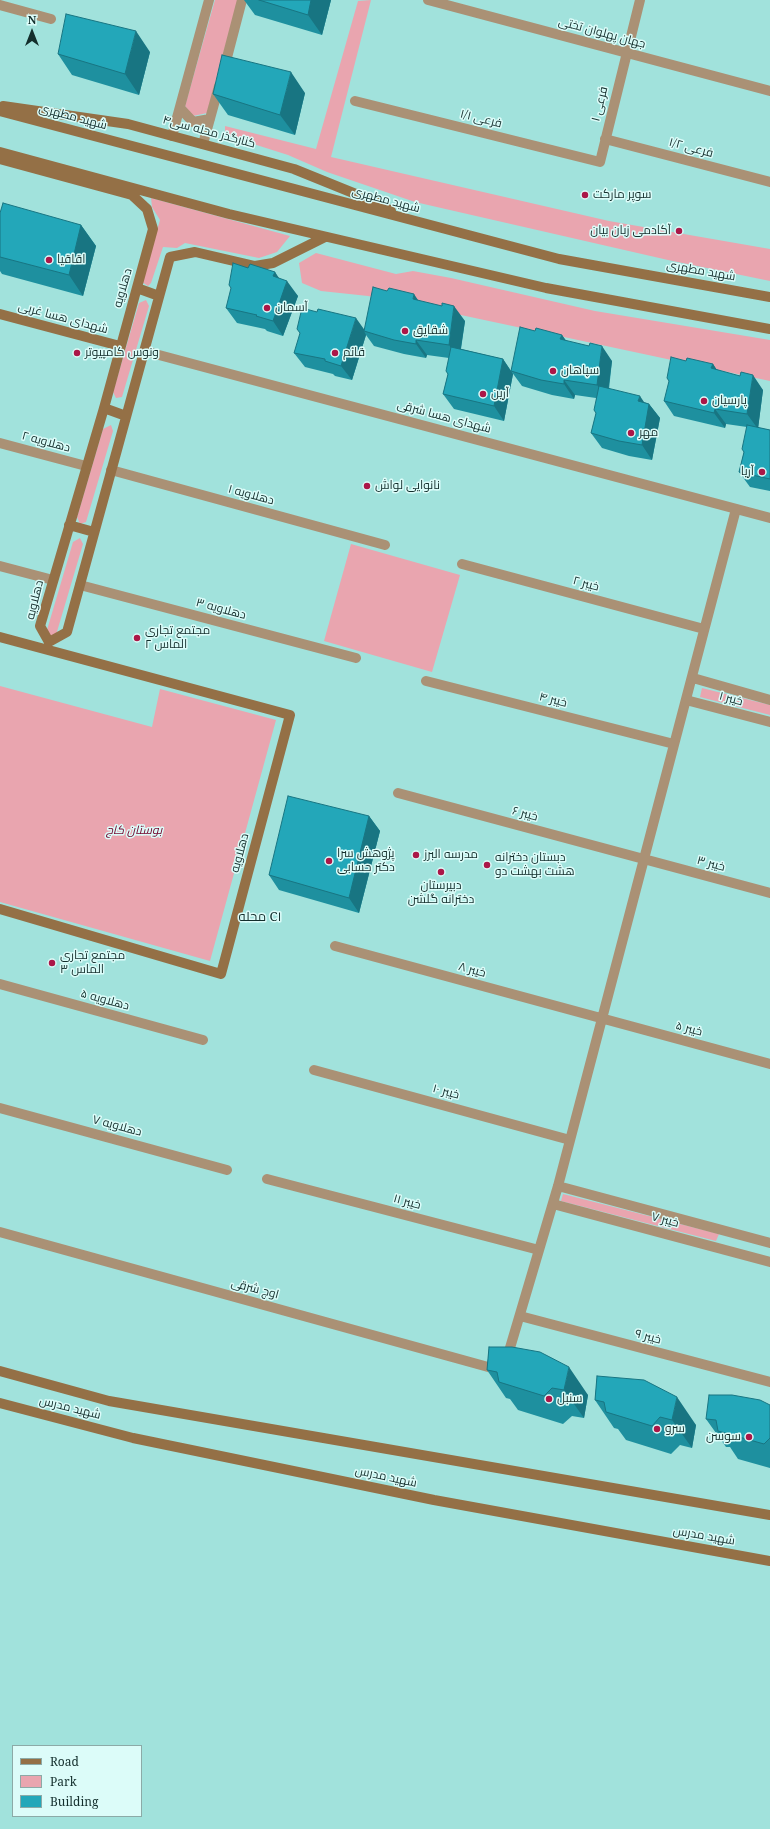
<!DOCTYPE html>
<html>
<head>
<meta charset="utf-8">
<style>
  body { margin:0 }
  #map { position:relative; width:770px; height:1829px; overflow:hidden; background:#a1e2dc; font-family:"Noto Serif",serif }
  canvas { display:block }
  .legend { position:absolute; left:12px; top:1745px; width:130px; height:72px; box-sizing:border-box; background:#dcfcf9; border:1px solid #8caaa7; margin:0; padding:5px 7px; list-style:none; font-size:12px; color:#132e2c }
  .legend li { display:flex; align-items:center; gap:8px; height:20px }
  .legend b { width:20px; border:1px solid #8caaa7 }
  .north { position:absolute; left:12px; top:12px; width:40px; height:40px; -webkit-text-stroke:3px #dcfcf9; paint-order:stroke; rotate:0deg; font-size:11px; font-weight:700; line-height:16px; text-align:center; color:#132e2c }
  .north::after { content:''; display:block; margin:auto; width:14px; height:18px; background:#132e2c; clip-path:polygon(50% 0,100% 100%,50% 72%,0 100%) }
</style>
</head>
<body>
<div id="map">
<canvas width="770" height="1829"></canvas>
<ul class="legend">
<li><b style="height:5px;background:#947046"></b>Road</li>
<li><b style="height:11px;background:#e9a5af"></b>Park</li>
<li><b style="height:11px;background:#23a7b9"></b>Building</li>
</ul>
<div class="north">N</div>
</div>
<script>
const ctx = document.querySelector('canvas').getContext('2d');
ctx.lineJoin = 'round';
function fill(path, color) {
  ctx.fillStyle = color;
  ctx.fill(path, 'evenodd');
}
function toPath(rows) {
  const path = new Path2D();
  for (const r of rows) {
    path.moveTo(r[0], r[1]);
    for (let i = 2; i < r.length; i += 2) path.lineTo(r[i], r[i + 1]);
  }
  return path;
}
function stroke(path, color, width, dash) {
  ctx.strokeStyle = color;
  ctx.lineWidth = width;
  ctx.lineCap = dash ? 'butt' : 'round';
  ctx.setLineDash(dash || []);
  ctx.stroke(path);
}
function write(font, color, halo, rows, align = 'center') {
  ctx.font = font + ' "Noto Serif",Cairo,serif';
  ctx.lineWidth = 3;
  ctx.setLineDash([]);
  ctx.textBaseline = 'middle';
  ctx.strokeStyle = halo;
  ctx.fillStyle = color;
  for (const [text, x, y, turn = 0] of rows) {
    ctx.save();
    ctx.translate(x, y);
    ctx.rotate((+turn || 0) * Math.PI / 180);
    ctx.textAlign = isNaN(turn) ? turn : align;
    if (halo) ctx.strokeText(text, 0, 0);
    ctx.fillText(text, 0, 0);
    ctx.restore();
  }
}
const green = toPath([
  [215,0,238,0,207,113,193,116,185,106],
  [371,0,331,157,609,221,770,249,770,281,668,260,415,202,327,172,288,155,225,135,225,126,316,149,358,1],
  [151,198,290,236,277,252,259,258,185,243,177,248,163,247,151,283,148,286,142,282,160,220,152,207],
  [316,253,396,274,413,271,451,278,595,311,770,340,770,381,400,302,368,296,321,291,302,283,299,263],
  [146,300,149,306,122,397,116,398,113,392,139,303],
  [111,425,113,431,86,522,80,524,77,517,103,429],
  [80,538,83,544,56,635,50,636,47,630,73,542],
  [351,544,460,575,432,672,324,641],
  [0,686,152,727,160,689,276,720,210,961,0,902],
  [702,688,770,705,770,715,700,697],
  [563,1194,719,1234,716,1241,561,1201]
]);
const street = toPath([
  [428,0,770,91],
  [0,5,51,19],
  [224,69,242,0],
  [355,101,600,162,640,0],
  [180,108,193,122,210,119],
  [172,136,209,0],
  [605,139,770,182],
  [203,144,219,86],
  [144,351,770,518],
  [0,443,86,466],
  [111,470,385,545],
  [462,564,704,629],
  [0,566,53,580],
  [80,585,356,658],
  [693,678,770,700],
  [426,681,674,744],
  [686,700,770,722],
  [398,793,770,893],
  [335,946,770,1064],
  [0,984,203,1040],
  [314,1070,570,1140],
  [0,1108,227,1170],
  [267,1179,539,1250],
  [558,1186,770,1243],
  [553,1204,770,1262],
  [0,1232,499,1370],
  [520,1316,770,1382],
  [507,1358,558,1186,736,509]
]);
const secondary = toPath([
  [3,106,128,124,294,169,378,203,391,211],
  [0,111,559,259,770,297],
  [0,152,229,214,546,288,770,329],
  [0,159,132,195,147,209,153,229,104,408,40,626,49,642],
  [137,288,159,296],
  [0,314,120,346],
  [104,408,126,416],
  [69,525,94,532],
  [0,637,290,715,221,974,0,909],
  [49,642,67,632,170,257,195,252,255,266,273,263,325,237],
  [0,1371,109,1401,770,1515],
  [0,1403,133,1438,434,1500,770,1561]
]);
const wall = toPath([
  [244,0,331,0,322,35,255,15],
  [150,52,139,95,72,75,58,54],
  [305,93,295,135,228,115,213,94],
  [0,213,81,225,96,246,83,296,2,274,0,271],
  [248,268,275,272,278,278,298,296,283,336,267,331,265,329,237,323,226,308],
  [419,301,465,321,461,349,503,359,513,374,504,421,454,409,443,394,448,374,449,358,427,355,426,358,404,354,374,346,366,335,352,380,335,376,333,374,305,367,294,353,364,329],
  [535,331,562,335,566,341,612,361,609,389,644,402,649,404,660,418,652,460,629,456,602,448,591,433,596,414,596,398,575,395,574,399,552,395,522,386,511,371],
  [686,361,713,364,716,369,763,390,758,428,770,430,770,491,750,487,739,472,744,452,747,427,726,424,725,428,674,416,664,401],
  [369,816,380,831,359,913,279,890,269,875],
  [489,1347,588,1395,584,1418,572,1416,563,1424,518,1410,510,1399,506,1398,487,1370],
  [597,1376,696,1425,692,1448,680,1445,671,1454,626,1440,618,1429,614,1428,595,1400],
  [770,1405,770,1468,738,1459,730,1447,726,1447,706,1419]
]);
const shadedWall = toPath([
  [311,0,331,0,322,35,308,15],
  [136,31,150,52,139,95,125,74],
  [291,72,305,93,295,135,280,115],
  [81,225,96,246,83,296,69,275],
  [275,272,285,287,287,281,298,296,283,336,273,321,273,276],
  [414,294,424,309,413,299],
  [454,306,465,321,459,360,449,345],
  [356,318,366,332,364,331,366,335,352,380,341,366],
  [562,335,572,349,560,339],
  [416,340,427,355,426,358,416,344],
  [602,346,612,361,607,399,597,385],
  [503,359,513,374,504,421,494,406],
  [713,364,723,379,711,368],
  [753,375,763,390,758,429,747,414],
  [564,380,575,395,574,399,564,384],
  [640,396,648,408,649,404,660,418,652,460,642,445,638,401],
  [715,409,726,424,725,428,714,413],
  [369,816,380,831,359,913,349,898],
  [569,1367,588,1395,584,1418,564,1390],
  [677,1397,696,1425,692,1448,672,1420]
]);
const building = toPath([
  [259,0,311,0,308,15,259,0],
  [66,14,136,31,125,74,58,54,66,14],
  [222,55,291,72,280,115,213,94,222,55],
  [3,203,81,225,69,275,0,257,0,213,3,203],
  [233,263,248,268,250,264,275,272,273,276,287,281,273,321,256,316,257,315,226,308,231,288,229,285,233,263],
  [373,287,387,291,389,288,414,294,413,299,442,306,442,303,454,306,449,345,416,340,416,344,394,340,364,331,373,287],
  [302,308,317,312,318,309,356,318,341,366,325,361,325,359,294,353,300,333,297,329,302,308],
  [520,327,535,331,536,328,562,335,560,339,589,346,590,343,602,346,597,385,564,380,564,384,541,380,511,371,520,327],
  [451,347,503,359,494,406,443,394,448,374,446,371,451,347],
  [671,357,686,361,687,358,713,364,711,368,740,376,741,372,753,375,747,414,715,409,714,413,664,401,669,381,667,378,671,357],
  [599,386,640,396,638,401,649,404,642,445,619,441,591,433,596,413,594,410,599,386],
  [747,425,770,430,770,479,739,472,744,452,742,449,747,425],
  [288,796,369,816,349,898,269,875,288,796],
  [489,1347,512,1347,540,1352,569,1367,564,1390,552,1388,544,1396,499,1382,497,1372,487,1370,489,1347],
  [597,1376,644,1380,677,1397,672,1420,660,1417,652,1426,606,1412,604,1402,595,1400,597,1376],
  [709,1395,732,1395,760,1400,770,1405,770,1438,764,1444,718,1431,716,1420,706,1419,709,1395]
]);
const markers = [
  [585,195,4,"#ab1748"],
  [679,231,4,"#ab1748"],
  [49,260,4,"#ab1748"],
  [267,308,4,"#ab1748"],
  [405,331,4,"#ab1748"],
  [77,353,4,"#ab1748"],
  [335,353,4,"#ab1748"],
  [553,371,4,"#ab1748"],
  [483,394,4,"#ab1748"],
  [704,401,4,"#ab1748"],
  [631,433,4,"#ab1748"],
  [762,472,4,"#ab1748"],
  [367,486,4,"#ab1748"],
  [137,638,4,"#ab1748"],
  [416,855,4,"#ab1748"],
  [329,861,4,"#ab1748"],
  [487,865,4,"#ab1748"],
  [441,872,4,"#ab1748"],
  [52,963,4,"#ab1748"],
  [549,1399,4,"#ab1748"],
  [657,1429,4,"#ab1748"],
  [749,1437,4,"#ab1748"]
];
const streetNames = [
  ["جهان پهلوان تختی",602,33,15],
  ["فرعی ۱",600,104,-76],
  ["شهید مطهری",73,117,15],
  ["فرعی ۱/۱",481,119,14],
  ["کنارگذر محله سی۴",209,132,15],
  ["فرعی ۱/۲",691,148,15],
  ["شهید مطهری",386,200,15],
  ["شهید مطهری",701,271,10],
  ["دهلاویه",123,288,-74],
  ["شهدای هسا غربی",63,318,15],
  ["شهدای هسا شرقی",444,417,15],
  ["دهلاویه ۲",46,442,15],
  ["دهلاویه ۱",251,495,15],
  ["خیبر ۲",586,584,15],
  ["دهلاویه",35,600,-76],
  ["دهلاویه ۳",221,609,15],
  ["خیبر ۱",731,699,15],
  ["خیبر ۴",553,700,14],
  ["خیبر ۶",525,814,15],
  ["دهلاویه",240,853,-75],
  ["خیبر ۳",711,864,15],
  ["خیبر ۸",472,970,15],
  ["دهلاویه ۵",105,1000,15],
  ["خیبر ۵",689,1029,15],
  ["خیبر ۱۰",446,1092,15],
  ["دهلاویه ۷",117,1126,15],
  ["خیبر ۱۱",407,1202,15],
  ["خیبر ۷",665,1220,15],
  ["اوج شرقی",255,1289,15],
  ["خیبر ۹",648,1337,15],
  ["شهید مدرس",70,1408,14],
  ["شهید مدرس",386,1477,12],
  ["شهید مدرس",704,1536,10]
];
const poiNames = [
  ["سوپر مارکت",593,195],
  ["آکادمی زبان بیان",671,231,"right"],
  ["اقاقیا",57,260],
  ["آسمان",275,308],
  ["شقایق",413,331],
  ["ونوس کامپیوتر",85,353],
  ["قائم",343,353],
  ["سپاهان",561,371],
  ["آرین",491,394],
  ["پارسیان",712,401],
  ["مهر",639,433],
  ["آریا",754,472,"right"],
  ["نانوایی لواش",375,486],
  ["مجتمع تجاری",145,631],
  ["الماس ۲",145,645],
  ["پژوهش سرا",337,854],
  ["دکتر حسابی",337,868],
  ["مدرسه البرز",424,855],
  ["دبستان دخترانه",495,858],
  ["هشت بهشت دو",495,872],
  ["دبیرستان",441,886,"center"],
  ["دخترانه گلشن",441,900,"center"],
  ["مجتمع تجاری",60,956],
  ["الماس ۳",60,970],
  ["سنبل",557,1399],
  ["سرو",665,1429],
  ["سوسن",741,1437,"right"]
];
const parkNames = [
  ["بوستان کاج",134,831]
];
const neighbourhoodNames = [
  ["محله C۱",260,917]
];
fill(green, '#e9a5af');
stroke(street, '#aa9175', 10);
stroke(secondary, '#947046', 10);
fill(wall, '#1e909f');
fill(shadedWall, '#187582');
fill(building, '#23a7b9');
stroke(building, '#187582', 1);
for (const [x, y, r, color] of markers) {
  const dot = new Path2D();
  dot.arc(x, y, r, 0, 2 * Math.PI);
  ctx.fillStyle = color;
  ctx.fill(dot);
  stroke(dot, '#dcfcf9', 1.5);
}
write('12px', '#132e2c', '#dcfcf9', streetNames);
write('12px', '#132e2c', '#dcfcf9', poiNames, 'left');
write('italic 12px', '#73052c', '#dcfcf9', parkNames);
write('13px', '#132e2c', '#dcfcf9', neighbourhoodNames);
</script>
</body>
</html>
